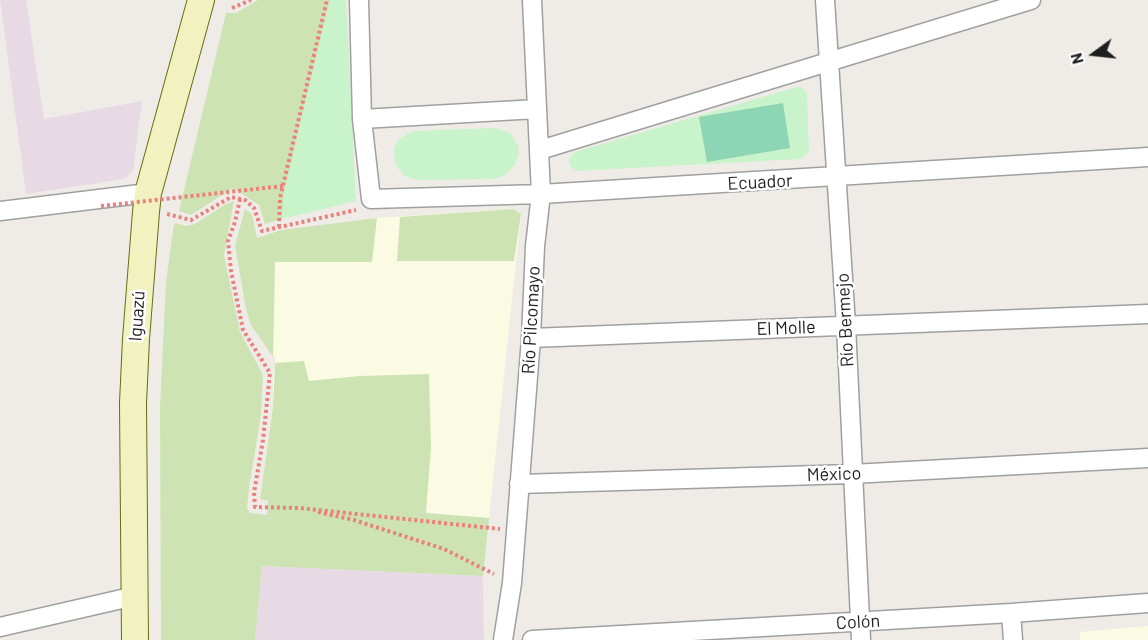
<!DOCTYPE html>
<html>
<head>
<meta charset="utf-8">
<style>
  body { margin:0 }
  #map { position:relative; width:1148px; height:640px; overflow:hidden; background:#efece7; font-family:Barlow,sans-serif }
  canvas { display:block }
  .north { position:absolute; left:1064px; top:24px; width:60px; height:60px; -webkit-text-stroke:4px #fff; paint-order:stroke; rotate:255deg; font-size:16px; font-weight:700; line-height:24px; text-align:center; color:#1f1f1f }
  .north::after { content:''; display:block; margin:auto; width:21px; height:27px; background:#1f1f1f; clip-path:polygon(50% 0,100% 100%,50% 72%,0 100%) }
</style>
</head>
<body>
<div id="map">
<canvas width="1148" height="640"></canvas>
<div class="north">N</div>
</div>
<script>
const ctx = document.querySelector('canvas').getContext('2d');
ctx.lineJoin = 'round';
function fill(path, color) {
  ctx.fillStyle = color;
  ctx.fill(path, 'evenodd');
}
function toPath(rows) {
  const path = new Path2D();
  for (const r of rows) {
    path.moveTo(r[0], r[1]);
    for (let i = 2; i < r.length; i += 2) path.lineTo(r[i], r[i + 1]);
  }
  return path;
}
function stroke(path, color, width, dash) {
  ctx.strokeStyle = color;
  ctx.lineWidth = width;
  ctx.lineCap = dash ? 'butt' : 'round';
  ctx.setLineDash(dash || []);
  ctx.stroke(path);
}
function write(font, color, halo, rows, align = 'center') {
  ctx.font = font + ' Barlow,sans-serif';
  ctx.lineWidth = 5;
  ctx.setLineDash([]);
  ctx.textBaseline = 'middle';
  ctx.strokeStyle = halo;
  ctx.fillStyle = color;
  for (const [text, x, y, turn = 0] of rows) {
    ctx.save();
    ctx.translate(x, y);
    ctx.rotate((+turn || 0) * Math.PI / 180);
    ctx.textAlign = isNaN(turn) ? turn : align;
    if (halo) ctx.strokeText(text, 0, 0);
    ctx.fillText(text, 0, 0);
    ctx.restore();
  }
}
const industrial = toPath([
  [0,0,26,0,44,119,142,101,133,171,124,179,26,194],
  [262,566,483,576,484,640,255,640]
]);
const education = toPath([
  [514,209,521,214,489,518,260,499,273,407,273,375,276,357,273,357,275,262,281,231,377,218],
  [1148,626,1148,640,1080,640,1080,632]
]);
const grass = toPath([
  [258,0,330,0,284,193,282,219,265,224,259,205,233,188,191,215,179,211,226,13,236,13],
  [234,201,224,255,240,332,263,375,261,414,249,488,247,508,250,513,267,515,268,501,260,499,273,407,275,363,304,361,309,381,360,376,429,374,431,448,426,513,489,518,483,576,262,566,255,640,161,640,160,407,166,282,174,223,186,226,195,224,226,204],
  [245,209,252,214,257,238,281,230,377,218,372,262,275,262,273,357,251,325,246,309,235,245],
  [514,209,521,214,514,261,397,261,400,217]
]);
const park = toPath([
  [330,0,346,0,356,201,282,219,284,193],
  [800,86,807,93,809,152,801,159,576,171,570,166,569,159,575,152],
  [496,128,510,133,518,145,519,153,515,165,505,175,494,179,418,180,404,176,395,164,394,148,398,140,412,131]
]);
const pitch = toPath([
  [783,103,790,148,707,162,699,117]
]);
const path = toPath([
  [232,8,251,0],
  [240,199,235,222,228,241,231,271,243,330,270,373,263,440,254,493,255,507,299,508,500,529],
  [167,214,191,220,231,197,245,200,254,208,262,231,356,210],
  [279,227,280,198,327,0],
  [318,512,354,520,444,549,494,574]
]);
const street = toPath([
  [359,0,362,119,371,199,541,194,1148,157],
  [825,0,846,325,861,640],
  [362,119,537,109],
  [540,150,1031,0],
  [0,211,148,193],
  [531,338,1148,314],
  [519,484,852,474,1148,458],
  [1011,613,1013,640],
  [0,627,135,596],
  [503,640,512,583,531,338,535,246,541,194,532,0],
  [532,640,1011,613,1148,603]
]);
const secondary = toPath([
  [135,640,133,403,136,339,146,212,148,193,201,0]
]);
const pathBridge = toPath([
  [101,206,283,186]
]);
const streetNames = [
  ["Ecuador",760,182,-3],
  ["Iguazú",137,316,-86],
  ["Río Pilcomayo",531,320,-87],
  ["Río Bermejo",845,320,-93],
  ["El Molle",786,328,-2],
  ["México",834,474,-2],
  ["Colón",858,622,-3]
];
fill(industrial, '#e7dae5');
fill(education, '#fbfae3');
fill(grass, '#cee3b3');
fill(park, '#c9f3ca');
fill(pitch, '#8ed5b5');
stroke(street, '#a0a0a0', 21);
stroke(secondary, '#676b12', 28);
stroke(path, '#ea817d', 4, [3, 3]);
stroke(street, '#fff', 18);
stroke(secondary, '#f2f2c1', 26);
stroke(pathBridge, '#ea817d', 4, [3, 3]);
write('18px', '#1f1f1f', '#fff', streetNames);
</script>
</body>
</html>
